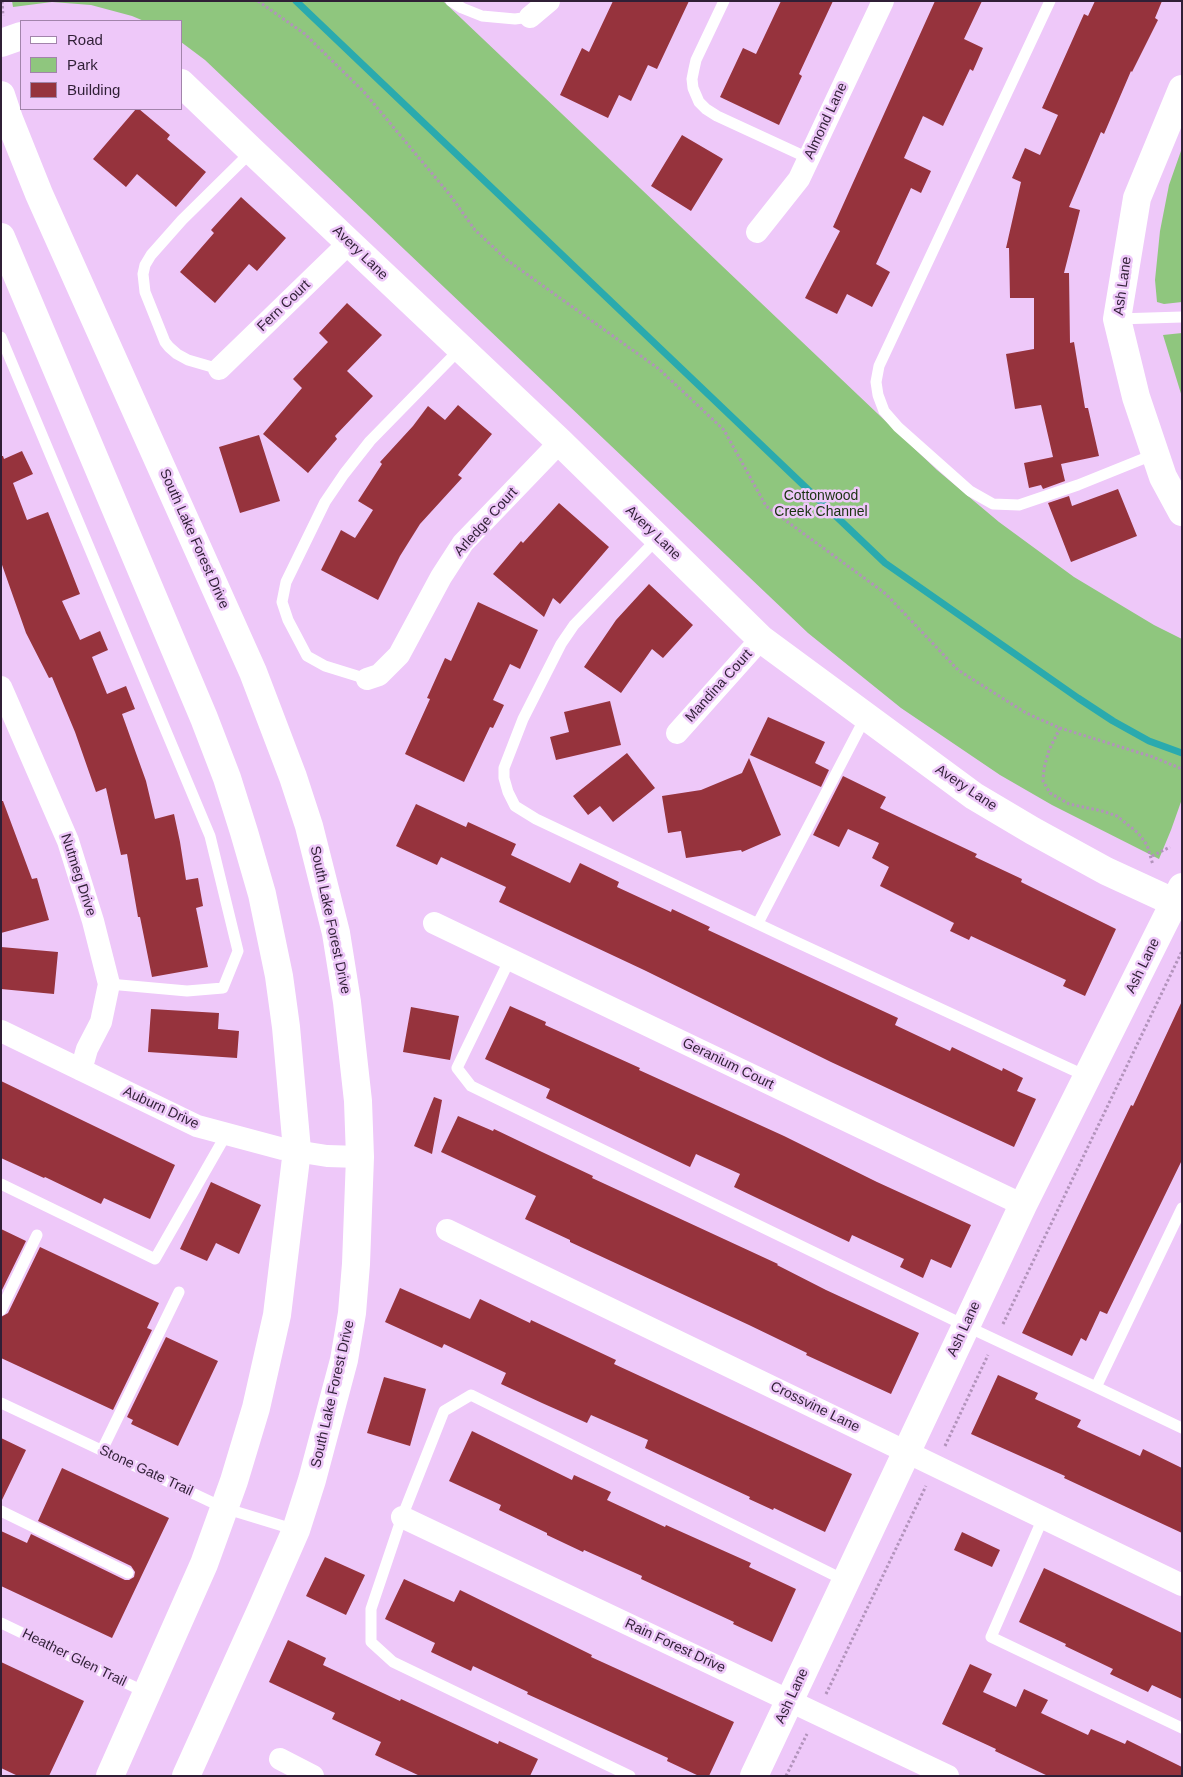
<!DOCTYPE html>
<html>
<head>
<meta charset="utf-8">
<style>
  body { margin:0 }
  #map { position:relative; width:1183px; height:1777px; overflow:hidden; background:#eec8f9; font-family:Helvetica,sans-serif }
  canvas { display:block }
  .frame { position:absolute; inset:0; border:2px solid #301f36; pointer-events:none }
  .legend { position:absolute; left:20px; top:20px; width:162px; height:90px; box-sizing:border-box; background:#eec8f9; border:1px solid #a284ab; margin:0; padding:6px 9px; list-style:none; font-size:15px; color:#301f36 }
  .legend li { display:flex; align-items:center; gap:10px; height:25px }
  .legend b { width:25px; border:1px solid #a284ab }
</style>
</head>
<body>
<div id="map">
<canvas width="1183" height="1777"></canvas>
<div class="frame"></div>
<ul class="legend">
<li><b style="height:6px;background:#fff"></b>Road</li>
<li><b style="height:14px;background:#8fc67e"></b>Park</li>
<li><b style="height:14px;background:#96333d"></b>Building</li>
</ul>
</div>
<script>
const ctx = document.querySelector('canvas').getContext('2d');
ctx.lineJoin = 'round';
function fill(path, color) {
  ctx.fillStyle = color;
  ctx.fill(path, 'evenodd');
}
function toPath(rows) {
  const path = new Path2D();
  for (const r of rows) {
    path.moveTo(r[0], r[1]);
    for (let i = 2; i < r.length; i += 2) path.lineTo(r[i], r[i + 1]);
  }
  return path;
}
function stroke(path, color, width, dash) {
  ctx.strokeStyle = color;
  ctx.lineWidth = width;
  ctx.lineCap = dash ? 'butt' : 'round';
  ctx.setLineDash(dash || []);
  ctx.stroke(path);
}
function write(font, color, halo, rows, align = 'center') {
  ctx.font = font + ' Helvetica,sans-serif';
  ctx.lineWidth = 5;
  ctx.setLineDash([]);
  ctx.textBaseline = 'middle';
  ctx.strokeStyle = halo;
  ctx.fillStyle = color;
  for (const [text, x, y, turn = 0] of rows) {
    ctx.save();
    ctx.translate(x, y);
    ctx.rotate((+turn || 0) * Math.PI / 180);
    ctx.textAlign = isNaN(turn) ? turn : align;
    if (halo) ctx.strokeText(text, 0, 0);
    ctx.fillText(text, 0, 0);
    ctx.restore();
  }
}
const green = toPath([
  [12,1,443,1,937,470,999,522,1074,577,1154,625,1182,639,1182,799,1171,830,1159,859,1052,805,1000,775,901,708,808,633,205,60,181,42,181,21,144,21,132,16,91,5,52,2,13,7],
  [1182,148,1182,302,1164,304,1157,302,1155,280,1160,231,1169,185],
  [1182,333,1182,397,1163,335]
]);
const stream = toPath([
  [296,1,885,563,1078,698,1113,721,1149,741,1182,753]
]);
const building = toPath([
  [613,1,689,1,657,69,648,65,631,101,619,95,608,118,560,95,582,48,589,52],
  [781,1,833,1,799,74,802,76,779,125,720,97,743,48,756,54],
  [935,1,982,1,964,39,983,48,973,71,970,69,943,126,923,116,904,158,931,171,921,193,911,188,876,264,890,272,872,307,847,294,837,314,805,298,840,231,833,227],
  [1095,1,1162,1,1155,18,1158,20,1132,72,1131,71,1104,134,1101,132,1069,207,1080,210,1064,273,1069,273,1070,343,1074,342,1085,408,1088,408,1099,456,1061,464,1065,481,1043,489,1041,485,1029,488,1024,463,1053,457,1041,405,1015,409,1006,354,1034,349,1034,298,1010,298,1009,248,1006,248,1021,182,1012,178,1025,148,1040,155,1058,115,1042,108,1084,14,1088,16],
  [136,109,139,109,170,135,167,139,206,172,176,207,137,174,126,187,93,159],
  [682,135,723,159,691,211,651,186],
  [241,197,286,238,257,271,249,264,215,303,180,272,214,233,211,230],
  [347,303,382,335,347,371,373,396,335,436,337,439,308,473,263,434,302,388,293,379,328,342,319,333],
  [458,405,492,434,458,475,462,478,420,524,400,556,378,600,321,570,341,530,355,538,373,510,358,501,382,464,380,462,413,426,428,406,445,420],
  [259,435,280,501,240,513,219,447],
  [22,451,33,474,13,483,27,520,48,512,80,594,62,601,80,640,100,631,108,650,92,657,107,694,126,686,135,709,122,714,146,781,155,819,174,814,180,842,186,880,198,878,203,906,196,908,208,967,152,977,140,917,138,917,127,854,121,855,106,788,96,792,75,732,52,677,49,678,26,633,1,562,1,456,3,456,4,459],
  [1118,489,1137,536,1071,562,1048,503,1069,496,1072,506],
  [559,503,609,547,560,604,553,598,544,617,493,574,521,541,523,543],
  [649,584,693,625,663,658,652,649,621,693,584,667,616,620],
  [478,602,538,630,520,669,510,664,493,700,504,705,493,728,490,727,464,782,405,754,430,699,427,698,445,658,451,661],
  [610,701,621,745,556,760,550,737,569,732,564,712],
  [768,717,825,742,815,763,829,770,821,787,750,755],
  [627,753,655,788,613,822,600,806,588,815,573,796],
  [749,758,781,835,742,852,741,850,686,858,681,831,668,833,662,796,701,790,742,773],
  [843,776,886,797,880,808,977,854,975,857,1022,879,1021,882,1116,929,1085,996,1063,986,1066,980,971,936,969,940,950,931,954,923,880,886,889,867,872,858,879,843,848,829,839,847,813,835],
  [1,801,3,801,32,879,37,878,49,920,1,933],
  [416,804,466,827,468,822,516,844,511,855,570,883,580,863,619,882,617,887,671,912,672,909,710,927,708,930,898,1018,895,1025,950,1051,952,1047,1002,1071,1003,1068,1023,1078,1017,1091,1036,1099,1014,1147,831,1062,644,970,499,902,506,887,441,857,437,865,396,846],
  [1,947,58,952,54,994,1,989],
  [1182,1001,1182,1160,1107,1314,1100,1311,1086,1341,1081,1338,1072,1356,1022,1333,1131,1105,1133,1106],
  [510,1006,546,1022,545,1025,640,1068,639,1070,784,1136,877,1182,971,1225,951,1268,931,1259,923,1278,900,1267,904,1259,852,1235,849,1242,734,1187,740,1174,696,1154,690,1167,546,1098,550,1089,485,1059],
  [411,1007,459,1016,450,1060,403,1052],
  [151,1009,219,1013,218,1029,239,1031,237,1058,148,1052],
  [1,1081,175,1165,150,1219,104,1198,101,1204,45,1177,44,1178,1,1158],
  [434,1097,442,1100,432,1154,414,1146],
  [458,1116,493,1131,494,1129,542,1152,593,1176,592,1178,778,1264,777,1265,826,1290,919,1333,891,1394,806,1355,807,1353,749,1325,570,1242,570,1240,525,1219,536,1196,441,1152],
  [211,1182,261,1205,239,1254,216,1243,207,1261,180,1249],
  [1,1229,26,1241,1,1292],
  [40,1247,159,1303,147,1328,152,1330,113,1410,1,1358,1,1317,8,1313],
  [400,1288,470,1319,480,1299,530,1323,531,1320,616,1360,614,1364,852,1474,825,1532,774,1508,773,1510,749,1499,750,1497,645,1448,648,1440,591,1415,587,1423,542,1403,501,1384,506,1373,444,1344,442,1348,385,1322],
  [166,1337,218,1361,178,1446,131,1424,133,1420,127,1417],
  [998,1375,1038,1393,1035,1399,1081,1420,1077,1427,1140,1456,1143,1449,1182,1468,1182,1533,1064,1478,1065,1476,971,1434],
  [384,1377,426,1389,410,1446,367,1433],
  [472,1431,572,1480,574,1475,611,1492,607,1500,665,1527,666,1525,751,1563,749,1567,796,1589,772,1642,733,1624,734,1622,641,1579,642,1576,584,1550,583,1552,547,1535,547,1533,499,1510,501,1505,449,1481],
  [1,1438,26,1450,1,1502],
  [62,1468,169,1518,112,1638,1,1586,1,1531,27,1543,31,1534,125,1580,129,1580,134,1577,135,1572,131,1566,38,1521],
  [962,1532,1000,1550,992,1567,954,1550],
  [325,1557,365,1575,346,1615,306,1596],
  [1044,1568,1182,1633,1182,1699,1152,1685,1148,1692,1110,1674,1113,1669,1065,1646,1066,1644,1019,1622],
  [404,1579,454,1602,460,1590,592,1655,591,1657,734,1722,709,1776,699,1776,667,1761,668,1758,527,1694,528,1692,473,1666,471,1671,431,1652,435,1643,385,1619],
  [288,1640,326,1658,323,1665,400,1701,401,1699,498,1744,499,1741,538,1759,530,1776,420,1776,375,1755,381,1742,332,1719,335,1713,269,1682],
  [1,1662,84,1701,49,1776,18,1776,1,1768],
  [970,1664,992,1674,983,1692,1016,1707,1024,1689,1048,1700,1041,1713,1088,1735,1091,1729,1125,1744,1127,1740,1182,1767,1182,1776,1048,1776,995,1751,996,1749,942,1724]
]);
const path = toPath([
  [2,1,3,16],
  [258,1,305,34,364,92,450,195,475,230,507,260,659,369,724,430,766,506,886,594,958,670,1026,713,1060,728,1153,757,1182,769],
  [1060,728,1049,750,1044,768,1043,781,1050,793,1069,804,1102,811,1117,816,1138,833,1147,845,1153,865],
  [1152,856,1170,847],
  [1003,1324,1182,951],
  [945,1446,988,1355],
  [826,1694,926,1486],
  [786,1776,807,1734]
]);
const lane = toPath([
  [451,1,462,8,482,16,515,19,530,17],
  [724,1,696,60,694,69,692,79,693,88,699,102,706,109,717,116,808,158],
  [1050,1,879,366,876,382,878,395,884,411,898,427,970,491,993,504,1019,505,1078,485,1155,454],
  [1117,319,1182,317],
  [1,337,210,836,238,951,223,988,187,991,109,984],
  [219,369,188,360,177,354,169,347,165,342,145,292,143,274,145,265,151,255,182,220,252,151],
  [658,538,574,625,561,644,523,719,504,768,504,778,508,792,515,806,536,819,792,940,1088,1077],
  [367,679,325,666,307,656,288,620,282,602,286,582,325,502,344,474,370,441,460,349],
  [758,923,866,716],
  [510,959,457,1068,471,1086,966,1326,1096,1387,1182,1208],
  [1,1184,155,1259,227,1133],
  [1,1310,37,1235],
  [1096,1387,1182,1428],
  [1,1403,224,1508,296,1530],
  [102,1450,179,1292],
  [1,1511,128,1573],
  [1043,1518,991,1637,1182,1728],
  [1,1623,147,1693],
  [630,1776,393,1662,371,1642,371,1609,402,1517,444,1411,471,1395,846,1581]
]);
const street = toPath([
  [530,17,549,1],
  [757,232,799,179,883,1],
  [219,369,350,242],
  [367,679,379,675,399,655,441,577,463,543,560,442],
  [1,687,68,841,93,921,109,984,101,1022,87,1049,81,1070],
  [677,733,761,639],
  [434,923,1023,1205],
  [1,1031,197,1126,283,1149,327,1156,360,1157],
  [447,1230,1182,1585],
  [402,1517,948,1776],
  [280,1759,313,1776]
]);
const secondary = toPath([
  [1,43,21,36],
  [181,83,252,151,560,442,761,639,974,796,1033,831,1106,871,1182,906],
  [1182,89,1137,198,1117,319,1136,397,1163,477,1182,512],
  [1,95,9,119,39,194,253,672,293,777,309,826,336,933,347,1002,358,1101,360,1157,356,1264,352,1313,344,1360,312,1480,296,1530,261,1610,186,1776],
  [1,237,204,718,227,778,244,832,262,894,279,976,286,1027,297,1150,277,1315,256,1408,234,1481,204,1564,110,1776],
  [754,1776,1023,1205,1182,887]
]);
const streetNames = [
  ["Almond Lane",826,121,-65],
  ["Avery Lane",360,253,44],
  ["Ash Lane",1123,286,-82],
  ["Fern Court",284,306,-44],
  ["Arledge Court",486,522,-48],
  ["Avery Lane",653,533,44],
  ["South Lake Forest Drive",194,539,66],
  ["Mandina Court",719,686,-48],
  ["Avery Lane",966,788,34],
  ["Nutmeg Drive",78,875,72],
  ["South Lake Forest Drive",330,920,78],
  ["Ash Lane",1143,966,-64],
  ["Geranium Court",728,1064,26],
  ["Auburn Drive",161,1108,25],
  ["Ash Lane",964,1329,-65],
  ["South Lake Forest Drive",333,1394,-77],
  ["Crossvine Lane",815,1407,26],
  ["Stone Gate Trail",146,1471,25],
  ["Rain Forest Drive",675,1646,25],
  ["Heather Glen Trail",74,1658,26],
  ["Ash Lane",792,1696,-65]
];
const parkNames = [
  ["Cottonwood",821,496],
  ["Creek Channel",821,512]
];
fill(green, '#8fc67e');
stroke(stream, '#2aaaae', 7);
fill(building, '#96333d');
stroke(path, '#b293bb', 3, [2.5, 2.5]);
stroke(lane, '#fff', 11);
stroke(street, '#fff', 22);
stroke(secondary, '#fff', 28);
write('14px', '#301f36', '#eec8f9', streetNames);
write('14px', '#1a3311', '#eec8f9', parkNames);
</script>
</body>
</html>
